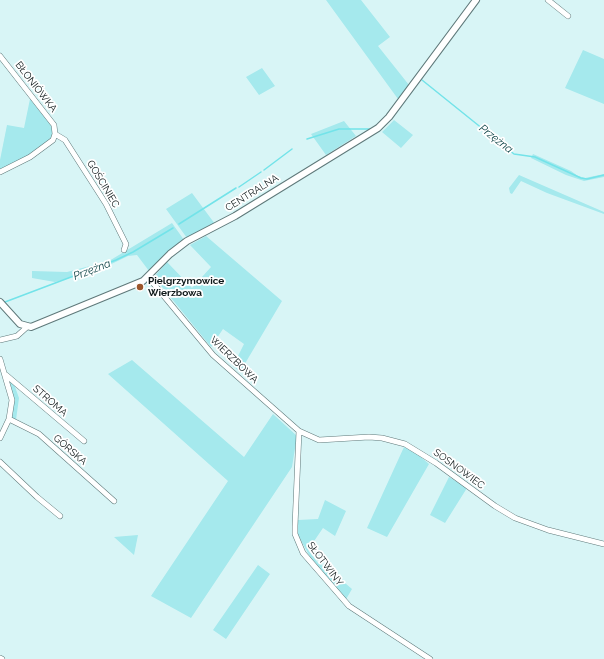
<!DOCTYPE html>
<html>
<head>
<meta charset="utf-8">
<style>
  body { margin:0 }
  canvas { display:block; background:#d8f5f6 }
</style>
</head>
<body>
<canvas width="604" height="659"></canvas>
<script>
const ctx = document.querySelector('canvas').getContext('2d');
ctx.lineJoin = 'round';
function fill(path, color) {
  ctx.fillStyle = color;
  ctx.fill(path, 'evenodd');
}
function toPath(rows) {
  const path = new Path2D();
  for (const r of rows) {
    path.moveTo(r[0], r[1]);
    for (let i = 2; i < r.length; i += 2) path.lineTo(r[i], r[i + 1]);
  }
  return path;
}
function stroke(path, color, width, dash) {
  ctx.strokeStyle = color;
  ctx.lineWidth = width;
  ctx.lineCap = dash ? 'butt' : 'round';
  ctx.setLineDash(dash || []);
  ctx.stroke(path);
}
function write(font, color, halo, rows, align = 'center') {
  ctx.font = font + ' Raleway,sans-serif';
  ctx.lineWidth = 3.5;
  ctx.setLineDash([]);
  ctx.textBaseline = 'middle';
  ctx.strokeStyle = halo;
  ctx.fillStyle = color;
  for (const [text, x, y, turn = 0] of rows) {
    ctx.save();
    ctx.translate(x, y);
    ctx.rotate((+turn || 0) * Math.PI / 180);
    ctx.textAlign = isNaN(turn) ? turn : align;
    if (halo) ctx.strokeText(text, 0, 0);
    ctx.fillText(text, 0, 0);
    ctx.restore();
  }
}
const green = toPath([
  [326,0,361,0,390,37,378,46,409,85,398,99],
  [583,50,604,59,604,104,565,88],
  [262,68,275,86,259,95,246,77],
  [30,99,53,128,52,138,32,154,0,170,0,160,7,125,24,128],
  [394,120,413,135,401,148,382,132],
  [344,121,356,136,326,155,311,134],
  [533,154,571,171,578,176,585,178,604,174,604,177,584,181,566,175,531,158],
  [519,175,604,212,604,214,547,193,521,181,512,194,510,193,509,188],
  [192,193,215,224,187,238,166,209],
  [172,223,184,240,149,271,137,255,128,256,99,270,55,282,32,278,32,271,67,272,109,261],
  [206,236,282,301,240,372,233,366,244,344,223,329,211,347,154,277,167,262,192,288,211,267,190,245],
  [132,360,244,457,273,414,297,436,292,467,191,618,151,596,228,481,108,374],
  [9,378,13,381,19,398,16,420,11,418,14,401],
  [404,447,415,452,429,464,387,537,367,528],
  [449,477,467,488,445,523,430,515],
  [325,500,346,511,335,536,323,528,308,550,318,563,332,572,352,589,345,601,315,566,298,535,298,520,318,519],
  [138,535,134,555,114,537],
  [258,565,270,574,226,639,213,630]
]);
const stream = toPath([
  [422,80,514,154,535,157,581,178,587,179,604,175],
  [307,139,339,129,371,129],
  [264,170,292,149],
  [239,187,261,172],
  [179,224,236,188],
  [5,302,116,260,133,252,173,228]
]);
const minor = toPath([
  [548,0,568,16],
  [0,56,54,125,55,134,53,140,30,157,0,172],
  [55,134,65,140,106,204,126,244,124,250],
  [148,277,213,355,299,431,319,440,369,437,382,438,405,444,436,463,495,506,515,518,548,530,604,544],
  [0,340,17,336,27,327],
  [0,359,12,400,9,419,0,438],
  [6,375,84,441],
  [9,419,39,434,114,501],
  [299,431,295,526,295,534,303,553,349,606,430,659],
  [0,462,37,497,60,516],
  [0,658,2,659]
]);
const tertiary = toPath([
  [0,302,20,324,31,327,143,281,170,254,187,241,235,216,378,128,389,117,476,0]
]);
const markers = [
  [140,287,4,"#9c562c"]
];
const streetNames = [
  ["BŁONIÓWKA",36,87,52],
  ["GOŚCINIEC",103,184,59],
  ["CENTRALNA",252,193,-32],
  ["WIERZBOWA",234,360,44],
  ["STROMA",50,401,41],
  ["GÓRSKA",70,450,41],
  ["SOSNOWIEC",459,469,36],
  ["SŁOTWINY",325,564,53]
];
const poiNames = [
  ["Pielgrzymowice",148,281],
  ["Wierzbowa",148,293]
];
const waterNames = [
  ["Przężna",496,139,38],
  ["Przężna",92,270,-21]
];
fill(green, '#a5e9ed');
stroke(stream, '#73e3e9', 1.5);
stroke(minor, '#5f797a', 6);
stroke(tertiary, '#5f797a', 8);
stroke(minor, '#fff', 5);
stroke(tertiary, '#fff', 6);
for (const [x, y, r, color] of markers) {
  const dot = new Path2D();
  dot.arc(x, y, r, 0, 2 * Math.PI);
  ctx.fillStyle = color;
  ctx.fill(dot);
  stroke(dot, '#fff', 1.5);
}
write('10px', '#0f191a', '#fff', streetNames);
write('bold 10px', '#0f191a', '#fff', poiNames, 'left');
write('italic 11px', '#023a3d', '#fff', waterNames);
</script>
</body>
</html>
